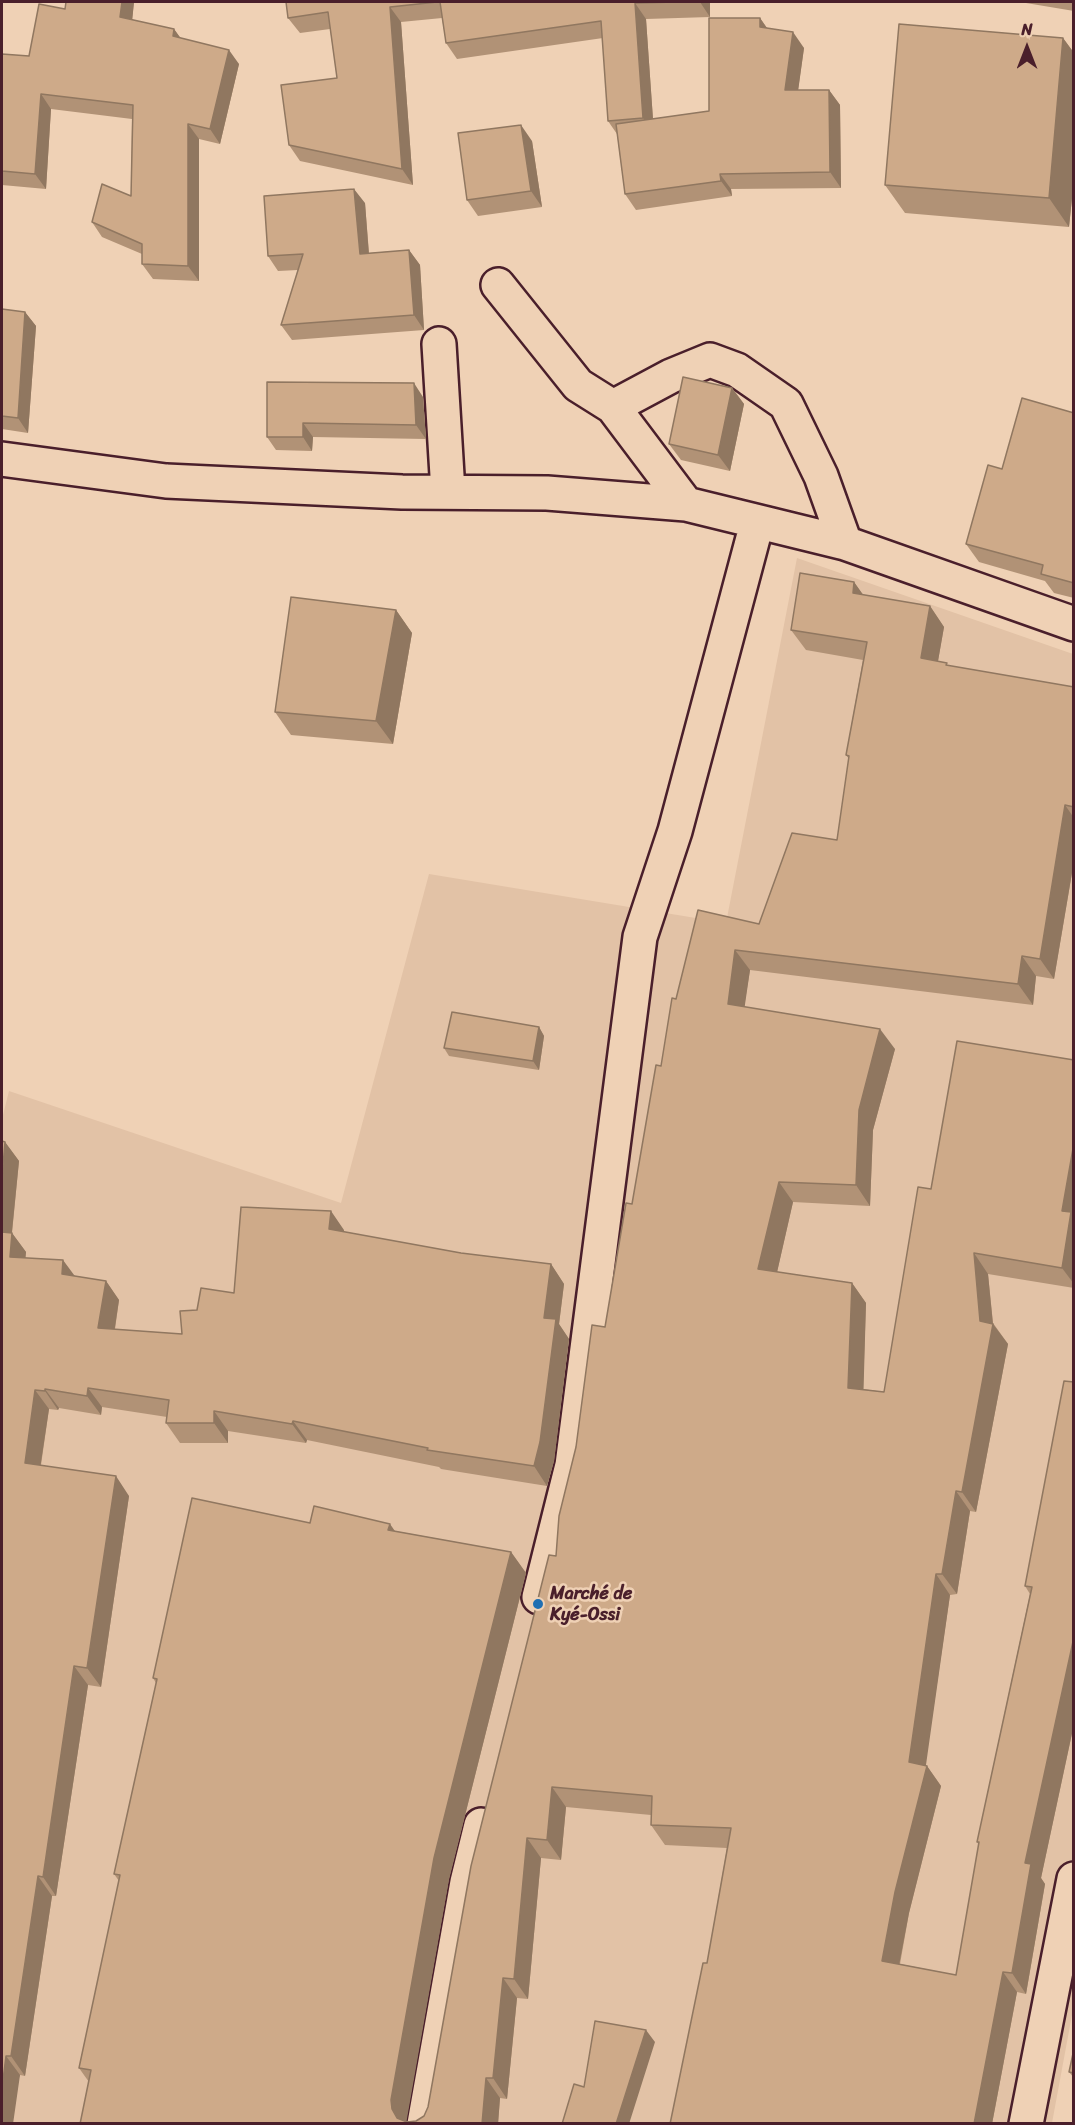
<!DOCTYPE html>
<html>
<head>
<meta charset="utf-8">
<style>
  body { margin:0 }
  #map { position:relative; width:1075px; height:2125px; overflow:hidden; background:#efd1b5; font-family:Sriracha,sans-serif }
  canvas { display:block }
  .frame { position:absolute; inset:0; border:3px solid #4a1f2b; pointer-events:none }
  .north { position:absolute; left:997px; top:18px; width:60px; height:60px; -webkit-text-stroke:4px #efd1b5; paint-order:stroke; rotate:0deg; font-size:16px; font-weight:700; line-height:24px; text-align:center; color:#4a1f2b }
  .north::after { content:''; display:block; margin:auto; width:21px; height:27px; background:#4a1f2b; clip-path:polygon(50% 0,100% 100%,50% 72%,0 100%) }
</style>
</head>
<body>
<div id="map">
<canvas width="1075" height="2125"></canvas>
<div class="frame"></div>
<div class="north">N</div>
</div>
<script>
const ctx = document.querySelector('canvas').getContext('2d');
ctx.lineJoin = 'round';
function fill(path, color) {
  ctx.fillStyle = color;
  ctx.fill(path, 'evenodd');
}
function toPath(rows) {
  const path = new Path2D();
  for (const r of rows) {
    path.moveTo(r[0], r[1]);
    for (let i = 2; i < r.length; i += 2) path.lineTo(r[i], r[i + 1]);
  }
  return path;
}
function stroke(path, color, width, dash) {
  ctx.strokeStyle = color;
  ctx.lineWidth = width;
  ctx.lineCap = dash ? 'butt' : 'round';
  ctx.setLineDash(dash || []);
  ctx.stroke(path);
}
function write(font, color, halo, rows, align = 'center') {
  ctx.font = font + ' Sriracha,sans-serif';
  ctx.lineWidth = 5;
  ctx.setLineDash([]);
  ctx.textBaseline = 'middle';
  ctx.strokeStyle = halo;
  ctx.fillStyle = color;
  for (const [text, x, y, turn = 0] of rows) {
    ctx.save();
    ctx.translate(x, y);
    ctx.rotate((+turn || 0) * Math.PI / 180);
    ctx.textAlign = isNaN(turn) ? turn : align;
    if (halo) ctx.strokeText(text, 0, 0);
    ctx.fillText(text, 0, 0);
    ctx.restore();
  }
}
const built = toPath([
  [797,558,1073,654,1074,2004,1052,2123,2,2124,2,1119,9,1091,341,1203,429,874,726,923]
]);
const minor = toPath([
  [498,285,578,385,613,407,686,504],
  [439,344,448,492],
  [613,407,671,376,710,360,737,370,786,404,821,476,845,543],
  [2,459,166,481,402,492,547,493,686,504,845,543,1074,624],
  [539,1597,572,1465,640,937,675,831,757,523],
  [424,2124,467,1882,481,1825]
]);
const trunk = toPath([
  [1026,2124,1074,1879]
]);
const wall = toPath([
  [66,2,134,2,132,20,174,29,180,38,239,64,220,144,199,139,199,281,153,279,142,264,142,254,102,237,92,222,131,196,132,119,51,109,46,189,2,185,2,54,29,56,65,9],
  [286,2,710,2,710,17,646,19,653,119,709,111,760,18,767,28,804,48,798,90,829,90,840,105,841,188,731,189,732,196,636,210,625,194,617,134,608,121,603,38,457,59,446,43,442,18,401,22,413,185,300,161,289,145,337,78,330,29,300,33,288,18],
  [1020,2,1074,2,1074,11],
  [1063,38,1074,53,1074,179,1069,227,905,213,885,185],
  [532,141,542,207,478,216,467,200],
  [365,203,369,253,409,250,420,265,424,330,292,340,281,325,298,270,278,271,268,256],
  [2,309,25,312,36,326,28,433,2,429],
  [267,382,423,397,426,439,313,437,312,451,276,450,267,437],
  [732,388,744,404,730,471,681,460,669,444],
  [1074,413,1074,598,1054,593,1045,581,979,562,966,544,1002,469],
  [854,582,863,595,930,606,944,627,938,661,949,666,1074,687,1074,861,1054,979,1036,976,1033,1005,750,970,744,1007,895,1049,873,1130,870,1206,793,1202,777,1272,852,1283,866,1303,863,1389,884,1392,931,1189,1074,1060,1074,1288,988,1274,993,1323,1008,1344,976,1512,970,1511,957,1594,950,1595,925,1766,927,1766,941,1786,909,1913,900,1964,956,1975,979,1845,977,1842,1030,1594,1025,1586,1074,1382,1074,1724,1041,1878,1045,1884,1026,1994,1017,1992,992,2124,670,2124,707,1963,727,1848,665,1845,651,1825,651,1815,566,1807,561,1860,541,1858,528,1999,517,1998,507,2099,500,2098,498,2124,80,2124,89,2082,79,2068,119,1881,114,1874,156,1683,153,1678,310,1523,395,1531,511,1552,526,1573,449,1879,406,2121,416,2121,424,2116,428,2107,556,1556,632,1204,661,1066,676,999,759,924,837,840,849,759,846,755,863,660,806,650,791,630],
  [396,610,412,633,393,744,291,735,275,712],
  [539,1027,544,1036,539,1070,449,1056,444,1048],
  [5,1142,19,1161,12,1233,26,1252,25,1258,75,1276,106,1281,119,1300,115,1329,182,1334,197,1310,234,1293,344,1230,344,1232,461,1253,551,1264,564,1284,559,1324,569,1339,554,1461,547,1486,441,1469,439,1467,307,1440,306,1443,228,1431,228,1443,180,1443,166,1423,167,1417,102,1407,101,1415,59,1408,58,1410,49,1409,41,1465,129,1496,101,1687,88,1685,56,1896,52,1896,25,2076,20,2075,2,2124],
  [1074,2049,1074,2078,1069,2072]
]);
const shadedWall = toPath([
  [122,2,134,2,131,32,120,17],
  [700,2,710,2,710,17],
  [635,3,646,19,654,134,643,118],
  [390,7,401,22,413,185,402,169],
  [760,18,771,34,760,27],
  [174,29,185,44,173,36],
  [793,32,804,48,796,106,785,90],
  [1063,38,1074,53,1074,179,1069,227,1049,198],
  [229,50,239,64,220,144,210,129],
  [829,90,840,105,841,188,830,172],
  [41,94,51,109,46,189,35,174],
  [188,124,199,139,199,281,188,266],
  [521,125,532,141,542,207,531,191],
  [720,174,731,189,732,196,721,181],
  [354,189,365,203,370,269,360,254],
  [409,250,420,265,424,330,414,315],
  [25,312,36,326,28,433,18,418],
  [414,383,423,397,426,439,416,425],
  [732,388,744,404,730,471,718,455],
  [303,423,313,437,312,451,303,437],
  [854,582,869,603,853,593],
  [930,606,944,627,935,678,921,658],
  [396,610,412,633,393,744,376,721],
  [1065,805,1074,818,1074,861,1054,979,1040,959],
  [735,950,750,970,742,1025,728,1004],
  [1022,956,1036,976,1033,1005,1018,984],
  [539,1027,544,1036,539,1070,533,1061],
  [880,1029,895,1049,873,1130,870,1206,856,1185,859,1110],
  [5,1142,19,1161,10,1251,2,1239,2,1177],
  [1074,1143,1074,1284,1062,1268,1062,1211],
  [779,1182,793,1202,773,1290,758,1269],
  [331,1211,344,1230,343,1249,329,1229],
  [12,1233,26,1252,24,1276,10,1257],
  [974,1253,988,1274,993,1325,993,1324,1008,1344,976,1512,962,1492,980,1321],
  [63,1260,77,1279,62,1274],
  [551,1264,564,1284,559,1324,569,1339,554,1461,547,1486,534,1466,544,1318],
  [106,1281,119,1300,112,1347,98,1328],
  [852,1283,866,1303,863,1408,848,1388],
  [88,1388,102,1407,101,1415,87,1396],
  [45,1389,59,1408,58,1410,45,1391],
  [35,1390,49,1409,38,1482,25,1463],
  [214,1411,228,1431,228,1443,214,1423],
  [293,1421,307,1440,306,1443,292,1424],
  [116,1476,129,1496,101,1687,87,1668],
  [956,1491,970,1511,957,1594,942,1574],
  [390,1524,404,1544,388,1530],
  [511,1552,526,1573,449,1879,406,2124,401,2124,392,2109,391,2100,434,1858],
  [936,1574,950,1595,924,1779,927,1766,941,1786,909,1913,896,1981,882,1961,909,1762],
  [1074,1637,1074,1724,1041,1878,1045,1884,1026,1994,1012,1973,1025,1863],
  [74,1666,88,1685,56,1896,43,1877],
  [552,1787,566,1807,561,1860,547,1840],
  [527,1838,541,1858,528,1999,514,1979],
  [38,1876,52,1896,25,2076,11,2056],
  [1003,1972,1017,1992,992,2124,974,2124],
  [503,1978,517,1998,507,2099,493,2078],
  [646,2030,655,2042,629,2124,616,2124],
  [6,2056,20,2075,13,2124,2,2124,2,2088],
  [486,2078,500,2098,498,2124,482,2124]
]);
const building = toPath([
  [66,2,122,2,120,17,174,29,173,36,229,50,210,129,188,124,188,266,142,264,142,244,92,222,102,184,131,196,133,105,41,94,35,174,2,171,2,54,29,56,39,4,65,9,66,2],
  [286,2,437,2,390,7,402,169,289,145,281,85,337,78,328,12,288,18,286,2],
  [440,2,677,2,635,3,643,118,608,121,601,21,446,43,440,2],
  [709,18,760,18,760,27,793,32,785,90,829,90,830,172,720,174,721,181,625,194,616,124,709,111,709,18],
  [899,24,1063,38,1049,198,885,185,899,24],
  [521,125,531,191,467,200,458,133,521,125],
  [354,189,360,254,409,250,414,315,281,325,303,254,268,256,264,196,354,189],
  [2,309,25,312,18,418,2,416,2,309],
  [683,377,732,388,718,455,669,444,683,377],
  [267,382,414,383,416,425,303,423,303,437,267,437,267,382],
  [1022,398,1074,413,1074,583,1041,574,1043,565,966,544,988,465,1002,469,1022,398],
  [800,573,854,582,853,593,930,606,921,658,947,663,946,665,1074,687,1074,807,1065,805,1040,959,1022,956,1018,984,735,950,728,1004,880,1029,859,1110,856,1185,779,1182,758,1269,852,1283,848,1388,884,1392,918,1187,931,1189,957,1041,1074,1060,1074,1143,1062,1211,1071,1212,1062,1268,974,1253,980,1321,993,1324,962,1492,956,1491,942,1574,936,1574,909,1762,927,1766,895,1892,882,1961,956,1975,979,1842,977,1842,1032,1587,1025,1586,1064,1381,1074,1382,1074,1637,1025,1863,1031,1864,1012,1973,1003,1972,974,2124,670,2124,703,1963,707,1963,731,1828,651,1825,652,1796,552,1787,547,1840,527,1838,514,1979,503,1978,493,2078,486,2078,482,2124,80,2124,91,2070,79,2068,120,1875,114,1874,157,1679,153,1678,192,1498,310,1523,314,1506,390,1524,388,1530,511,1552,434,1858,391,2100,392,2109,397,2118,407,2122,416,2121,424,2116,428,2107,471,1866,549,1555,556,1556,559,1516,576,1447,592,1325,605,1327,626,1203,632,1204,656,1065,661,1066,672,998,676,999,698,910,759,924,792,833,837,840,849,756,846,755,867,642,791,630,800,573],
  [291,597,396,610,376,721,275,712,291,597],
  [452,1012,539,1027,533,1061,444,1048,452,1012],
  [2,1141,5,1142,2,1177,2,1141],
  [241,1207,331,1211,329,1229,461,1253,551,1264,544,1318,556,1319,540,1442,534,1466,427,1450,428,1448,293,1421,292,1424,214,1411,214,1423,166,1423,169,1400,88,1388,87,1396,45,1389,45,1391,35,1390,25,1463,116,1476,87,1668,74,1666,43,1877,38,1876,11,2056,6,2056,2,2088,2,1232,12,1233,10,1257,63,1260,62,1274,106,1281,98,1328,182,1334,180,1311,197,1310,201,1288,234,1293,241,1207],
  [595,2021,646,2030,616,2124,562,2124,574,2084,584,2087,595,2021],
  [1074,2049,1074,2073,1069,2072,1074,2049]
]);
const markers = [
  [538,1604,6,"#1f6fb2"]
];
const poiNames = [
  ["Marché de",550,1594],
  ["Kyé-Ossi",550,1615]
];
fill(built, '#e2c2a6');
stroke(minor, '#4a1f2b', 38);
stroke(trunk, '#4a1f2b', 38);
stroke(minor, '#efd1b5', 33);
stroke(trunk, '#efd1b5', 33);
fill(wall, '#b19276');
fill(shadedWall, '#907760');
fill(building, '#ceaa89');
stroke(building, '#907760', 1.5);
for (const [x, y, r, color] of markers) {
  const dot = new Path2D();
  dot.arc(x, y, r, 0, 2 * Math.PI);
  ctx.fillStyle = color;
  ctx.fill(dot);
  stroke(dot, '#efd1b5', 2);
}
write('bold 18px', '#4a1f2b', '#efd1b5', poiNames, 'left');
</script>
</body>
</html>
